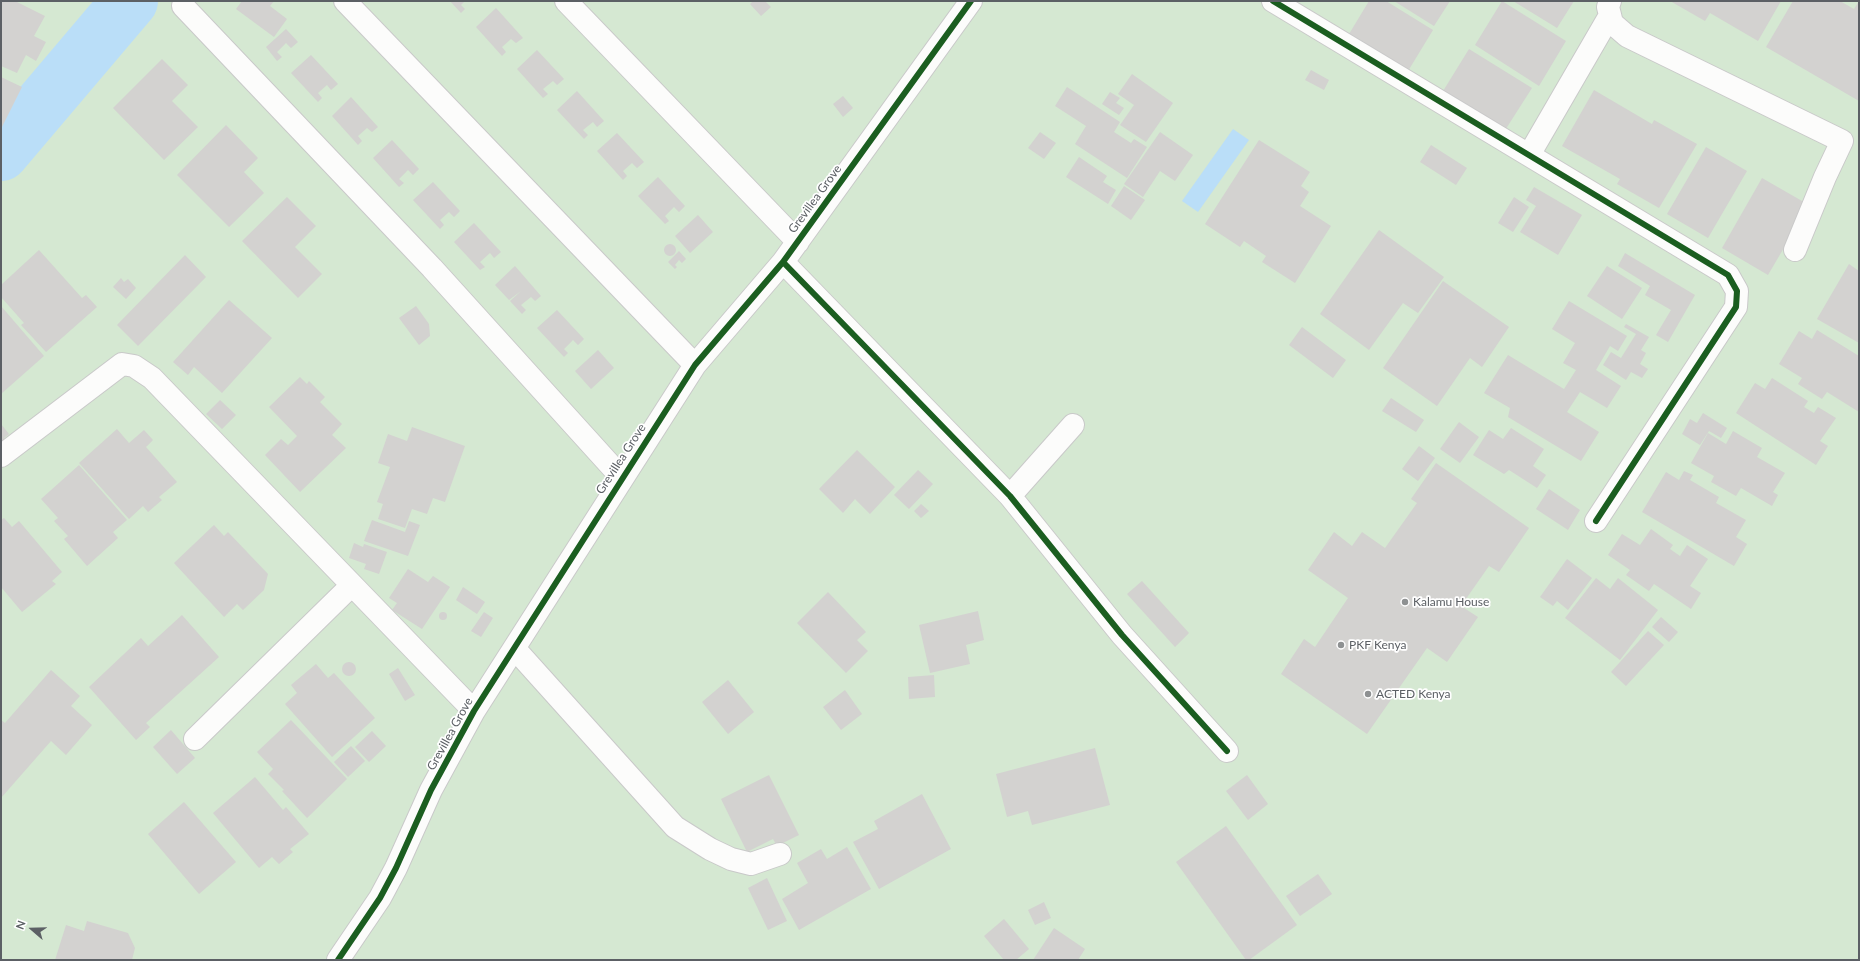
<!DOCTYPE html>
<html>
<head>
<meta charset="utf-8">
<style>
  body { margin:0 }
  #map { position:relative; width:1860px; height:961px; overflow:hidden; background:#ecebe7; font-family:Lato,sans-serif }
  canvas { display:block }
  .frame { position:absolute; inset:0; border:2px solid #5c6065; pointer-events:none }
  .north { position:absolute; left:12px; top:909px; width:40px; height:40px; -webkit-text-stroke:3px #fff; paint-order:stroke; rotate:290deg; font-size:11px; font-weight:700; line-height:16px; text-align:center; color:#5c6065 }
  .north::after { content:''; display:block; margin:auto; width:14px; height:18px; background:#5c6065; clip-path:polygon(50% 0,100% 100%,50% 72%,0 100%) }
</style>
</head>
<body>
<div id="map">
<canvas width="1860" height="961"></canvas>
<div class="frame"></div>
<div class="north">N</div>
</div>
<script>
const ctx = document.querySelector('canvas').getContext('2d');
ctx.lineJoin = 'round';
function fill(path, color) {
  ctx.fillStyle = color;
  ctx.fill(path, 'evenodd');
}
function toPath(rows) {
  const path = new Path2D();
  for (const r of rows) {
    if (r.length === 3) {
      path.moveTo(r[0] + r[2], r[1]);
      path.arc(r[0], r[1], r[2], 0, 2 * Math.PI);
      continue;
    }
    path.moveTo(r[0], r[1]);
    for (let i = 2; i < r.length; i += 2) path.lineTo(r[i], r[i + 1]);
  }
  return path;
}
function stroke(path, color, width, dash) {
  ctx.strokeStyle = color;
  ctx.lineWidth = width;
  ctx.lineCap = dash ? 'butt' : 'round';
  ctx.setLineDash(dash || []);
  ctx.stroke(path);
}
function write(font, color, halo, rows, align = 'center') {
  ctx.font = font + ' Lato,sans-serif';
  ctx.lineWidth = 3.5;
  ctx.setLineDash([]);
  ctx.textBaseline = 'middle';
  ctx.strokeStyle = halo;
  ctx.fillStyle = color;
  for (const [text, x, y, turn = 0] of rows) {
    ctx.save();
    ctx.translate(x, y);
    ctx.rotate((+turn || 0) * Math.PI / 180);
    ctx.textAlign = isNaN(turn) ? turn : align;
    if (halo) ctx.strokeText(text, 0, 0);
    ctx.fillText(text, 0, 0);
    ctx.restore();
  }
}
const green = toPath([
  [1,1,1859,1,1859,960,1,960]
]);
const water = toPath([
  [1233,129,1249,140,1198,212,1182,201]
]);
const river = toPath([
  [1,153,130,1]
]);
const building = toPath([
  [1,1,15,1,45,16,34,36,46,42,36,61,26,55,17,73,1,66],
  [242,1,274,1,270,6,287,19,274,37,236,9],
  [450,1,465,1,461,5,465,9,461,13],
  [753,1,765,1,771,7,761,16,750,4],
  [1369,1,1386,1,1433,30,1405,76,1346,39],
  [1394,1,1450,1,1434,26],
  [1502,1,1566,41,1539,86,1475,45],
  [1513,1,1574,1,1557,28],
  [1670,1,1781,1,1758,41,1710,13,1705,21],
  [1793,1,1840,1,1854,9,1859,1,1859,101,1766,47],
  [496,8,523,38,516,43,511,39,502,47,506,52,502,56,476,27],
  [286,29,298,42,291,48,286,43,277,52,282,57,277,61,266,47],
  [1469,49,1532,88,1502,135,1440,96],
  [537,50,564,79,557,85,553,81,543,89,548,94,543,98,517,69],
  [311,55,338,84,331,90,327,85,318,93,322,98,318,102,291,73],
  [162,59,188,85,172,101,198,127,164,160,113,108],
  [1311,70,1329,80,1324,90,1305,80],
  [1132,74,1173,103,1146,142,1120,125,1134,105,1118,94],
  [1,77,22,87,1,129],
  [1067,87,1120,122,1114,132,1131,143,1134,139,1147,147,1127,178,1075,144,1086,126,1055,106],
  [1594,90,1652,124,1654,120,1697,144,1659,208,1617,184,1620,179,1562,146],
  [577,91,604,121,597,127,593,122,583,130,588,135,584,139,557,110],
  [1110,92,1120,98,1116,103,1124,108,1119,115,1102,104],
  [843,96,853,108,843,117,833,104],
  [351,97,378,127,372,132,367,128,358,136,362,141,358,145,332,116],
  [226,125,258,158,244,172,264,193,229,227,177,175],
  [1040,132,1056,143,1044,159,1028,148],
  [1160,132,1193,155,1175,181,1160,171,1143,197,1124,184],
  [617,133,644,162,637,168,632,163,623,171,627,176,623,180,597,151],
  [392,140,419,169,413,175,408,170,399,179,404,183,399,187,373,158],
  [1259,140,1310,172,1301,186,1309,192,1300,206,1331,226,1295,283,1262,262,1266,256,1244,241,1240,247,1205,224],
  [1431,145,1467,168,1456,185,1420,162],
  [1706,147,1747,171,1708,238,1667,214],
  [1079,157,1107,176,1103,182,1116,190,1108,204,1066,177],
  [658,177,685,206,679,212,674,207,665,216,669,221,665,224,638,196],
  [1762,178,1809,205,1768,275,1722,248],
  [433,182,460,211,454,217,449,212,440,220,444,225,440,229,413,200],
  [1124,186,1145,200,1131,220,1111,206],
  [1534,187,1582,215,1558,255,1520,232,1536,206,1526,200],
  [287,197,316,226,295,247,322,274,298,298,242,241],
  [1514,197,1529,207,1513,232,1498,223],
  [698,215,713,232,690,253,675,236],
  [474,223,501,252,494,258,490,253,480,262,485,267,480,270,454,242],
  [1379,230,1444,277,1418,313,1403,303,1369,350,1320,314],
  [670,250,6],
  [39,250,82,298,86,295,97,307,46,352,21,325,24,323,1,297,1,285],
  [679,251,686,259,682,263,679,260,675,265,677,267,675,269,668,262],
  [1625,253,1695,295,1668,342,1656,335,1671,310,1645,295,1650,286,1618,266],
  [185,255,206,277,138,346,117,325],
  [1849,264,1859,271,1859,343,1817,319],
  [515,266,541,296,535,301,531,297,521,305,526,310,522,314,510,301,521,291,509,300,495,285],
  [1607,266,1642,288,1622,319,1587,296],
  [121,278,124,282,128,279,136,288,126,299,113,287],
  [1443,281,1509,327,1482,367,1470,358,1437,406,1383,368],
  [229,300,272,338,222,393,194,367,188,375,173,362],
  [1569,301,1627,336,1618,351,1610,346,1596,370,1621,386,1607,408,1580,392,1567,412,1599,432,1581,461,1508,417,1510,408,1484,393,1508,355,1564,389,1576,370,1563,363,1575,343,1552,329],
  [1,306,44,356,1,394],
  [416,306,429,324,430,336,419,345,399,318],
  [557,310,584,339,578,345,573,340,564,349,568,353,564,357,537,328],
  [1626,324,1649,337,1641,350,1646,353,1640,364,1648,369,1642,378,1631,372,1626,380,1603,365,1611,352,1621,358,1636,334,1624,327],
  [1302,327,1346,360,1333,378,1289,345],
  [1817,330,1859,356,1859,412,1827,392,1822,399,1798,384,1802,378,1779,364,1799,331,1812,339],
  [598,350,614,368,591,389,575,371],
  [300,377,307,384,309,381,325,397,320,402,342,424,332,435,346,448,300,492,265,455,281,439,288,445,297,436,269,407],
  [1772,378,1808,401,1804,407,1814,413,1818,407,1836,418,1820,441,1828,446,1816,465,1736,413,1755,383,1765,389],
  [1391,398,1424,420,1416,432,1382,411],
  [220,400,236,415,222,429,206,414],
  [1703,413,1727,428,1721,438,1709,431,1700,445,1682,434,1690,419,1697,423],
  [1459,422,1479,437,1460,463,1440,449],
  [1,424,9,434,4,438,9,444,1,451],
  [412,427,465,446,445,502,433,498,427,514,412,509,405,528,378,519,383,504,377,502,390,467,378,463,388,434,407,441],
  [1511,428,1544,449,1533,466,1546,475,1537,488,1509,470,1504,474,1473,455,1489,430,1503,439],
  [117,429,129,443,144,430,153,440,146,447,177,482,159,497,162,500,148,512,143,506,129,519,79,463],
  [1733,431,1762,448,1757,457,1785,473,1773,492,1778,495,1772,506,1741,488,1736,496,1711,482,1714,476,1691,463,1708,433,1726,444],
  [1419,446,1435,458,1418,481,1402,469],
  [857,450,895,487,870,514,855,499,843,513,819,489],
  [1436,463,1529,528,1499,572,1489,566,1461,606,1478,617,1447,662,1427,648,1367,734,1281,674,1304,639,1315,647,1348,598,1308,570,1334,532,1352,546,1362,532,1385,548,1417,503,1411,499],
  [79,465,127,520,113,532,118,538,87,566,64,539,68,536,54,521,58,518,41,499],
  [918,470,933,484,909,509,894,495],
  [1684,471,1693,475,1690,480,1719,497,1716,503,1746,520,1736,537,1747,544,1734,566,1642,512,1666,472,1679,480],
  [1549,489,1580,510,1568,530,1536,509],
  [921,504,929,511,921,518,914,511],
  [4,518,12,527,19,521,62,572,52,581,56,584,22,612,1,587,1,520],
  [372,520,405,532,409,521,420,525,408,556,364,541],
  [214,525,224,536,228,532,268,574,264,590,243,610,237,604,224,617,174,563],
  [1651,529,1673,545,1670,549,1680,556,1687,545,1708,559,1690,586,1701,593,1691,609,1654,584,1649,591,1626,575,1630,570,1608,555,1622,534,1640,545],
  [354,543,363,547,364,544,387,552,379,574,364,569,366,564,349,558],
  [1567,559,1592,578,1568,610,1557,601,1553,606,1540,597],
  [408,569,428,582,433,576,450,587,422,629,392,610,397,603,389,598],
  [1596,578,1610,589,1618,578,1658,610,1620,660,1565,618],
  [1142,581,1189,633,1175,647,1127,594],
  [463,587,485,602,477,614,456,600],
  [828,592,866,632,857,640,868,651,846,673,797,623],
  [978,611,984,640,966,645,970,664,930,673,919,625],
  [443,616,4],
  [484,612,493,618,481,637,471,631],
  [182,615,219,657,146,723,150,727,136,740,89,687,141,638,148,646],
  [1661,617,1678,632,1669,642,1652,627],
  [1648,631,1664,645,1626,686,1611,672],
  [349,669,7],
  [316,664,328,678,334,673,375,718,332,757,285,704,297,693,291,685],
  [398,668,415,695,405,701,389,674],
  [51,670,80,696,71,706,92,725,66,755,51,741,1,798,1,720,5,723],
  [934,675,935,697,909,699,908,677],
  [728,680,754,712,728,734,702,702],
  [845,690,862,714,841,730,823,707],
  [291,720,347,779,307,818,282,791,284,790,268,774,273,769,257,752],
  [171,730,195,758,177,774,153,747],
  [372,731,386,746,369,762,355,747],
  [351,746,365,761,348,777,334,762],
  [1095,748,1110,805,1032,825,1028,811,1007,817,996,774],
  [769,775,799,835,777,846,773,839,747,852,721,799],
  [1247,775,1268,804,1248,820,1226,791],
  [255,777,283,810,286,807,309,834,290,849,293,852,279,864,272,857,259,868,213,813],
  [922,794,951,849,879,889,853,842,878,829,874,821],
  [184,802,236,862,199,894,148,834],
  [1226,826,1297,925,1249,960,1246,960,1176,862],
  [847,847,871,889,799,930,782,899,808,883,797,863,821,849,827,859],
  [1318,874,1332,894,1300,916,1286,896],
  [767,878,787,921,768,930,748,888],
  [1044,902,1051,918,1035,925,1028,910],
  [1004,919,1029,949,1016,960,1004,960,984,936],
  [87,921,128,933,135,948,132,960,55,960,66,925,84,931],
  [1054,928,1085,949,1078,960,1033,960]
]);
const minor = toPath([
  [345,1,695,365],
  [566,1,798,242],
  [1273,1,1728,275,1737,291,1736,307,1596,521],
  [1610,1,1608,7,1612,23,1627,36,1842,141,1825,177,1795,250],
  [183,6,432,268,622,478],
  [1529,155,1609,17],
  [783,262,1010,496,1122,635,1227,751],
  [1,456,122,364,134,366,152,378,474,711],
  [1010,496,1073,425],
  [515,649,675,827,710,849,731,859,751,864,780,854],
  [195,739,352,585],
  [338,960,380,898,396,868,431,790,474,711,695,365,783,262,971,1]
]);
const cycleway = toPath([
  [1273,1,1728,275,1737,291,1736,307,1596,521],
  [783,262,1010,496,1122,635,1227,751],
  [338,960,380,898,396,868,431,790,474,711,695,365,783,262,971,1]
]);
const markers = [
  [1405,602,4,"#8e9192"],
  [1341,645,4,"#8e9192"],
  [1368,694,4,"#8e9192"]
];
const streetNames = [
  ["Grevillea Grove",815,199,-54],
  ["Grevillea Grove",621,459,-57],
  ["Grevillea Grove",450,734,-61]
];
const poiNames = [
  ["Kalamu House",1413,602],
  ["PKF Kenya",1349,645],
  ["ACTED Kenya",1376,694]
];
fill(green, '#d5e8d2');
fill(water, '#badef8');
stroke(river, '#badef8', 56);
fill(building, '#d3d2d0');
stroke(minor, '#c9c9c9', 24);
stroke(minor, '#fcfcfb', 22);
stroke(cycleway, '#1b5e20', 6);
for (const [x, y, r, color] of markers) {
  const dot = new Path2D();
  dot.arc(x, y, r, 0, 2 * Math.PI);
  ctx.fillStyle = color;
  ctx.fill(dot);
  stroke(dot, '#fff', 1.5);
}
write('12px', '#5c6065', '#fff', streetNames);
write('12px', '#5c6065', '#fff', poiNames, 'left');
</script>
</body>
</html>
